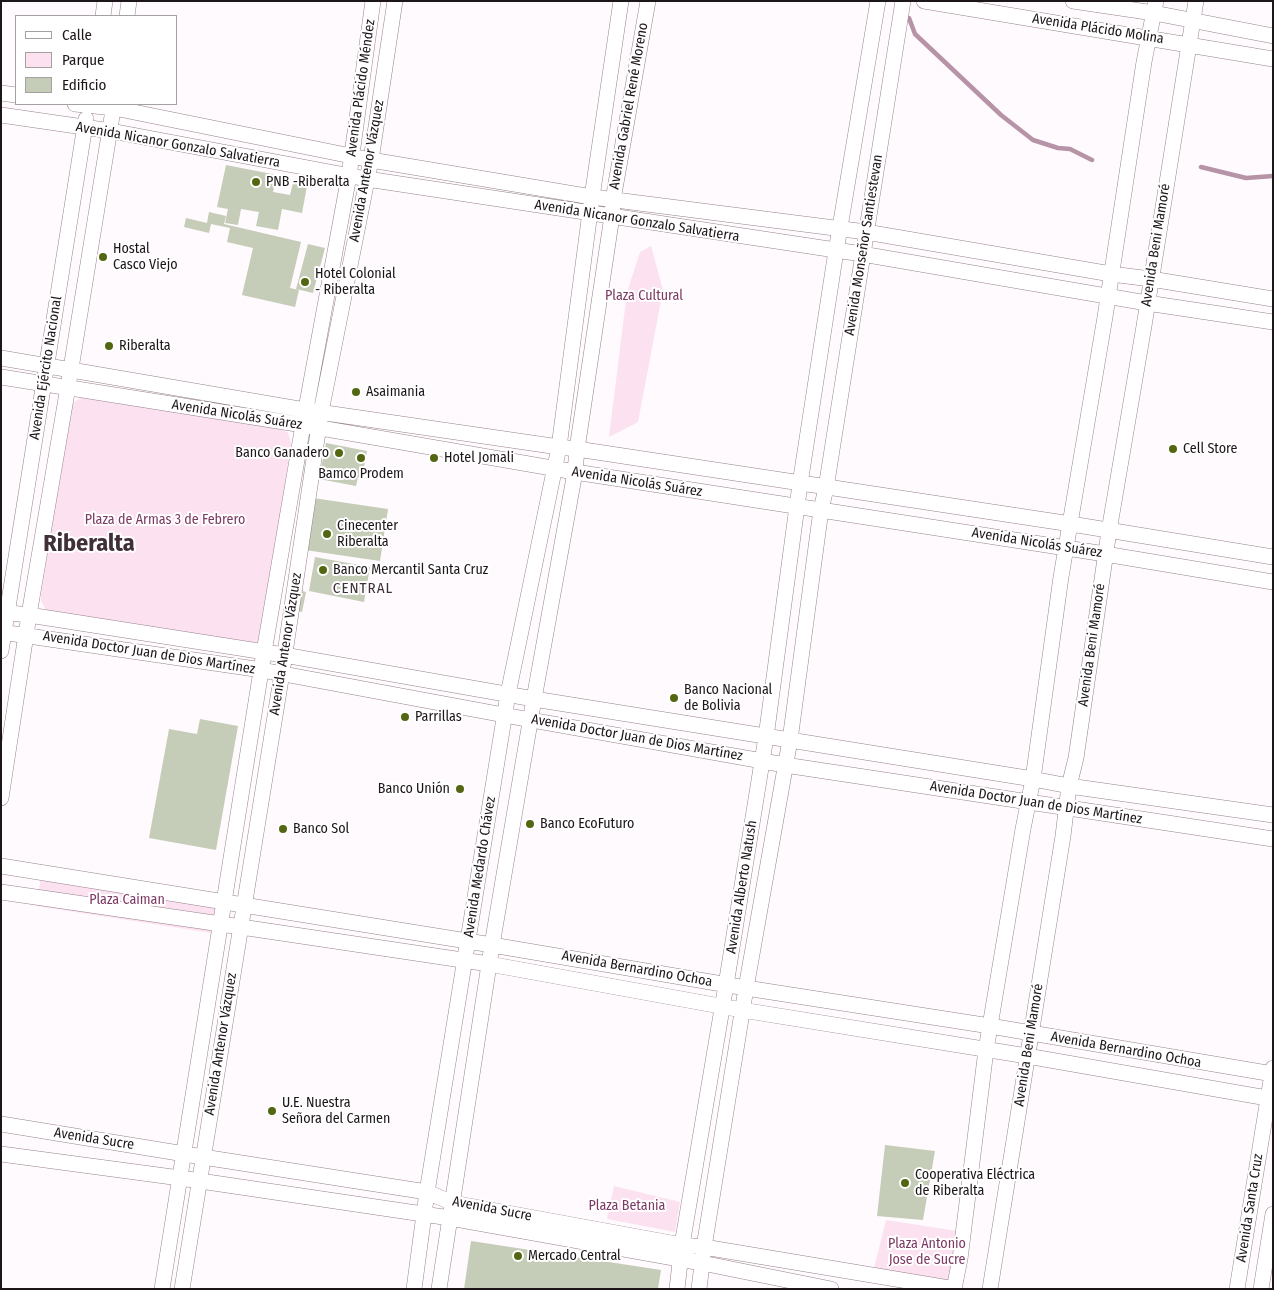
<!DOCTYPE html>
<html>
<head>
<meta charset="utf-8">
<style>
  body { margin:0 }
  #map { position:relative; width:1274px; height:1290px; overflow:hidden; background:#fffafd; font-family:"Fira Sans Condensed",sans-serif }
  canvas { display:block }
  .frame { position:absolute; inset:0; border:2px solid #1c1519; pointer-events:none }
  .legend { position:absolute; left:15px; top:15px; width:162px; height:90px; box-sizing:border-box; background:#fff; border:1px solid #a4a1a3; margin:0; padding:6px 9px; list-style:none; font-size:15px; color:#1c1519 }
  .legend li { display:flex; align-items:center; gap:10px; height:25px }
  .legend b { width:25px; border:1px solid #a4a1a3 }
</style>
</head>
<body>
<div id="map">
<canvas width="1274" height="1290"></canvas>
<div class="frame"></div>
<ul class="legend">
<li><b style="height:6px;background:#fff"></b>Calle</li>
<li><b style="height:14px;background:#fce1f0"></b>Parque</li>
<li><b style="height:14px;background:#c5ccb7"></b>Edificio</li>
</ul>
</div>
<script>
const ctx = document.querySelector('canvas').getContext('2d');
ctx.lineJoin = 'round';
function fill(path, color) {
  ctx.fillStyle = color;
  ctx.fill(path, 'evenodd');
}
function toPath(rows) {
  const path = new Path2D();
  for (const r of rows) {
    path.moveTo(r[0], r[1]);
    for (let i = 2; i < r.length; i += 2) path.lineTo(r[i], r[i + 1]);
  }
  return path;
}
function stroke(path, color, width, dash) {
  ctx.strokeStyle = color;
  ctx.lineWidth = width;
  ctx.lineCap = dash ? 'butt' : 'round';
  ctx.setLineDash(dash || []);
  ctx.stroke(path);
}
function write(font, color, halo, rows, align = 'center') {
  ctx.font = font + ' "Fira Sans Condensed",sans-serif';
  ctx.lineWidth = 4;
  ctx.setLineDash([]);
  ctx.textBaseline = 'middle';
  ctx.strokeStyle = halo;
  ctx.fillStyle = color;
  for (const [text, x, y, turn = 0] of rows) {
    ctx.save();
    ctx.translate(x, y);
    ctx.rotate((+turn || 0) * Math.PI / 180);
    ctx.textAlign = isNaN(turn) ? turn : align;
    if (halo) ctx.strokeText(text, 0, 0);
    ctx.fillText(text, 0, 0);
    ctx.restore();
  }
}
const green = toPath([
  [651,246,663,290,638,422,609,437,627,292,640,252],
  [82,397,279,427,288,433,291,443,262,637,258,641,253,644,52,613,46,610,41,601,41,595,70,409,73,403],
  [43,866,218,894,212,933,36,906],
  [614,1186,680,1202,675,1232,607,1219],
  [886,1220,957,1231,948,1282,874,1268]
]);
const stream = toPath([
  [909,18,915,34,1001,115,1033,140,1058,148,1070,149,1092,160],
  [1201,167,1246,178,1273,176]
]);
const building = toPath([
  [226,165,277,175,273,192,290,195,293,183,307,186,302,213,282,209,278,230,256,226,259,212,241,209,238,225,225,223,228,209,217,207],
  [209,212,226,216,224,224,301,242,290,288,299,290,295,307,242,295,253,248,227,242,230,228,211,224,209,233,184,227,186,218,207,223],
  [308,244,325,248,313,293,296,289],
  [326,443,367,451,362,478,358,477,356,486,319,479],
  [313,498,388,509,380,561,305,550],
  [315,557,370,567,364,602,309,591],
  [297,590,306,592,302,612,293,610],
  [200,719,238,726,216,850,149,838,169,729,197,734],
  [885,1145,935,1151,923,1220,877,1216],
  [471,1241,661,1270,658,1289,464,1289]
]);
const minor = toPath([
  [924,1,1273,59],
  [1073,1,1154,13,1273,36],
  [103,16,105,1],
  [127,16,129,1],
  [1,93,16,95],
  [75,104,114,108,371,160,592,197,866,232,1111,274,1151,279,1273,299],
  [1,115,111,131,367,179,862,254,1147,303,1273,322],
  [1,358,305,410,559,447,577,449,1071,524,1273,557],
  [1,377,303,425,575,472,1105,554,1273,582],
  [1,612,29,615,284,655,534,699,1033,779,1069,786,1273,815],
  [1,632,262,670,531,720,785,765,1273,839],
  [1,651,86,119],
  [1,798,29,615,68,387,114,104],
  [1,866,492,945,746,988,990,1026,1273,1074],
  [1,892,221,924,489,964,742,1010,1027,1056,1273,1099],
  [1,1124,203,1157,427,1192,453,1203,682,1245,704,1247,955,1289],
  [1,1154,180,1178,450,1218,702,1263,831,1289],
  [162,1289,264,652,303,425,349,176,373,1],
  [182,1289,282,673,321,412,371,160,395,1],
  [414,1289,427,1192,508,694,559,447,592,197,621,1],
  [439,1289,492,945,534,699,575,472,577,449,612,216,613,200,648,1],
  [677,1289,682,1245,726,985,766,737,800,484,836,251,878,1],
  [699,1289,704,1247,746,988,790,740,821,510,826,488,903,1],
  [954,1289,960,1259,986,1050,1023,829,1033,779,1061,577,1105,317,1144,62,1156,1],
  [990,1289,1063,836,1069,786,1076,758,1109,531,1144,326,1196,1],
  [1237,1289,1273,1068],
  [1261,1289,1273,1214]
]);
const markers = [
  [256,182,5,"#536611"],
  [103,257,5,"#536611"],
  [305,282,5,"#536611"],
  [109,346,5,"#536611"],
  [356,392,5,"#536611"],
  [1173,449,5,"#536611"],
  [339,453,5,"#536611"],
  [361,458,5,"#536611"],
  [434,458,5,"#536611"],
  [327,534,5,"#536611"],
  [323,570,5,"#536611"],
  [674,698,5,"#536611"],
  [405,717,5,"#536611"],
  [460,789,5,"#536611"],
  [530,824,5,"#536611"],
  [283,829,5,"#536611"],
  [272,1111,5,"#536611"],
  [905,1183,5,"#536611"],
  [518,1256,5,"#536611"]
];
const streetNames = [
  ["Avenida Plácido Molina",1098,29,9],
  ["Avenida Plácido Méndez",361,88,-82],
  ["Avenida Gabriel René Moreno",629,106,-80],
  ["Avenida Nicanor Gonzalo Salvatierra",178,145,10],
  ["Avenida Antenor Vázquez",367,171,-80],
  ["Avenida Nicanor Gonzalo Salvatierra",637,221,9],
  ["Avenida Monseñor Santiestevan",864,245,-81],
  ["Avenida Beni Mamoré",1156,245,-81],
  ["Avenida Ejército Nacional",46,368,-81],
  ["Avenida Nicolás Suárez",237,415,9],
  ["Avenida Nicolás Suárez",637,482,9],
  ["Avenida Nicolás Suárez",1037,543,9],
  ["Avenida Antenor Vázquez",286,644,-81],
  ["Avenida Beni Mamoré",1092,645,-82],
  ["Avenida Doctor Juan de Dios Martínez",149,653,9],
  ["Avenida Doctor Juan de Dios Martínez",637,738,10],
  ["Avenida Doctor Juan de Dios Martínez",1036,803,9],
  ["Avenida Medardo Chávez",480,867,-81],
  ["Avenida Alberto Natush",742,887,-81],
  ["Avenida Bernardino Ochoa",637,969,10],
  ["Avenida Antenor Vázquez",221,1044,-81],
  ["Avenida Beni Mamoré",1029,1045,-81],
  ["Avenida Bernardino Ochoa",1126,1050,10],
  ["Avenida Sucre",94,1139,9],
  ["Avenida Santa Cruz",1250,1208,-81],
  ["Avenida Sucre",492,1209,11]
];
const poiNames = [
  ["PNB -Riberalta",266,182],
  ["Hostal",113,249],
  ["Casco Viejo",113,265],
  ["Hotel Colonial",315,274],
  ["- Riberalta",315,290],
  ["Riberalta",119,346],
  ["Asaimania",366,392],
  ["Cell Store",1183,449],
  ["Banco Ganadero",329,453,"right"],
  ["Hotel Jomali",444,458],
  ["Bamco Prodem",361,474,"center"],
  ["Cinecenter",337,526],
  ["Riberalta",337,542],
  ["Banco Mercantil Santa Cruz",333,570],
  ["Banco Nacional",684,690],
  ["de Bolivia",684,706],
  ["Parrillas",415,717],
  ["Banco Unión",450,789,"right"],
  ["Banco EcoFuturo",540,824],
  ["Banco Sol",293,829],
  ["U.E. Nuestra",282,1103],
  ["Señora del Carmen",282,1119],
  ["Cooperativa Eléctrica",915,1175],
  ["de Riberalta",915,1191],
  ["Mercado Central",528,1256]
];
const parkNames = [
  ["Plaza Cultural",644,296],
  ["Plaza de Armas 3 de Febrero",165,520],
  ["Plaza Caiman",127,900],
  ["Plaza Betania",627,1206],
  ["Plaza Antonio",927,1244],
  ["Jose de Sucre",927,1260]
];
const neighbourhoodNames = [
  ["CENTRAL",363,589]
];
const townNames = [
  ["Riberalta",89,544]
];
fill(green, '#fce1f0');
stroke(stream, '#b693a6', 4.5);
fill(building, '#c5ccb7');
stroke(minor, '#97828d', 16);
stroke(minor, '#fff', 15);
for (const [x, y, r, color] of markers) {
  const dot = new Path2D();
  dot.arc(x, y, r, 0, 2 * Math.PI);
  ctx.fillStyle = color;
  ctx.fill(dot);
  stroke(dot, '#fff', 2);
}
write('14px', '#1c1519', '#fff', streetNames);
write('14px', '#1c1519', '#fff', poiNames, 'left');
write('14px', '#7c3963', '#fff', parkNames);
ctx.letterSpacing = '1px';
write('15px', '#402f39', '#fff', neighbourhoodNames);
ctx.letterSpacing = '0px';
write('bold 24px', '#402f39', '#fff', townNames);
</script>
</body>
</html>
